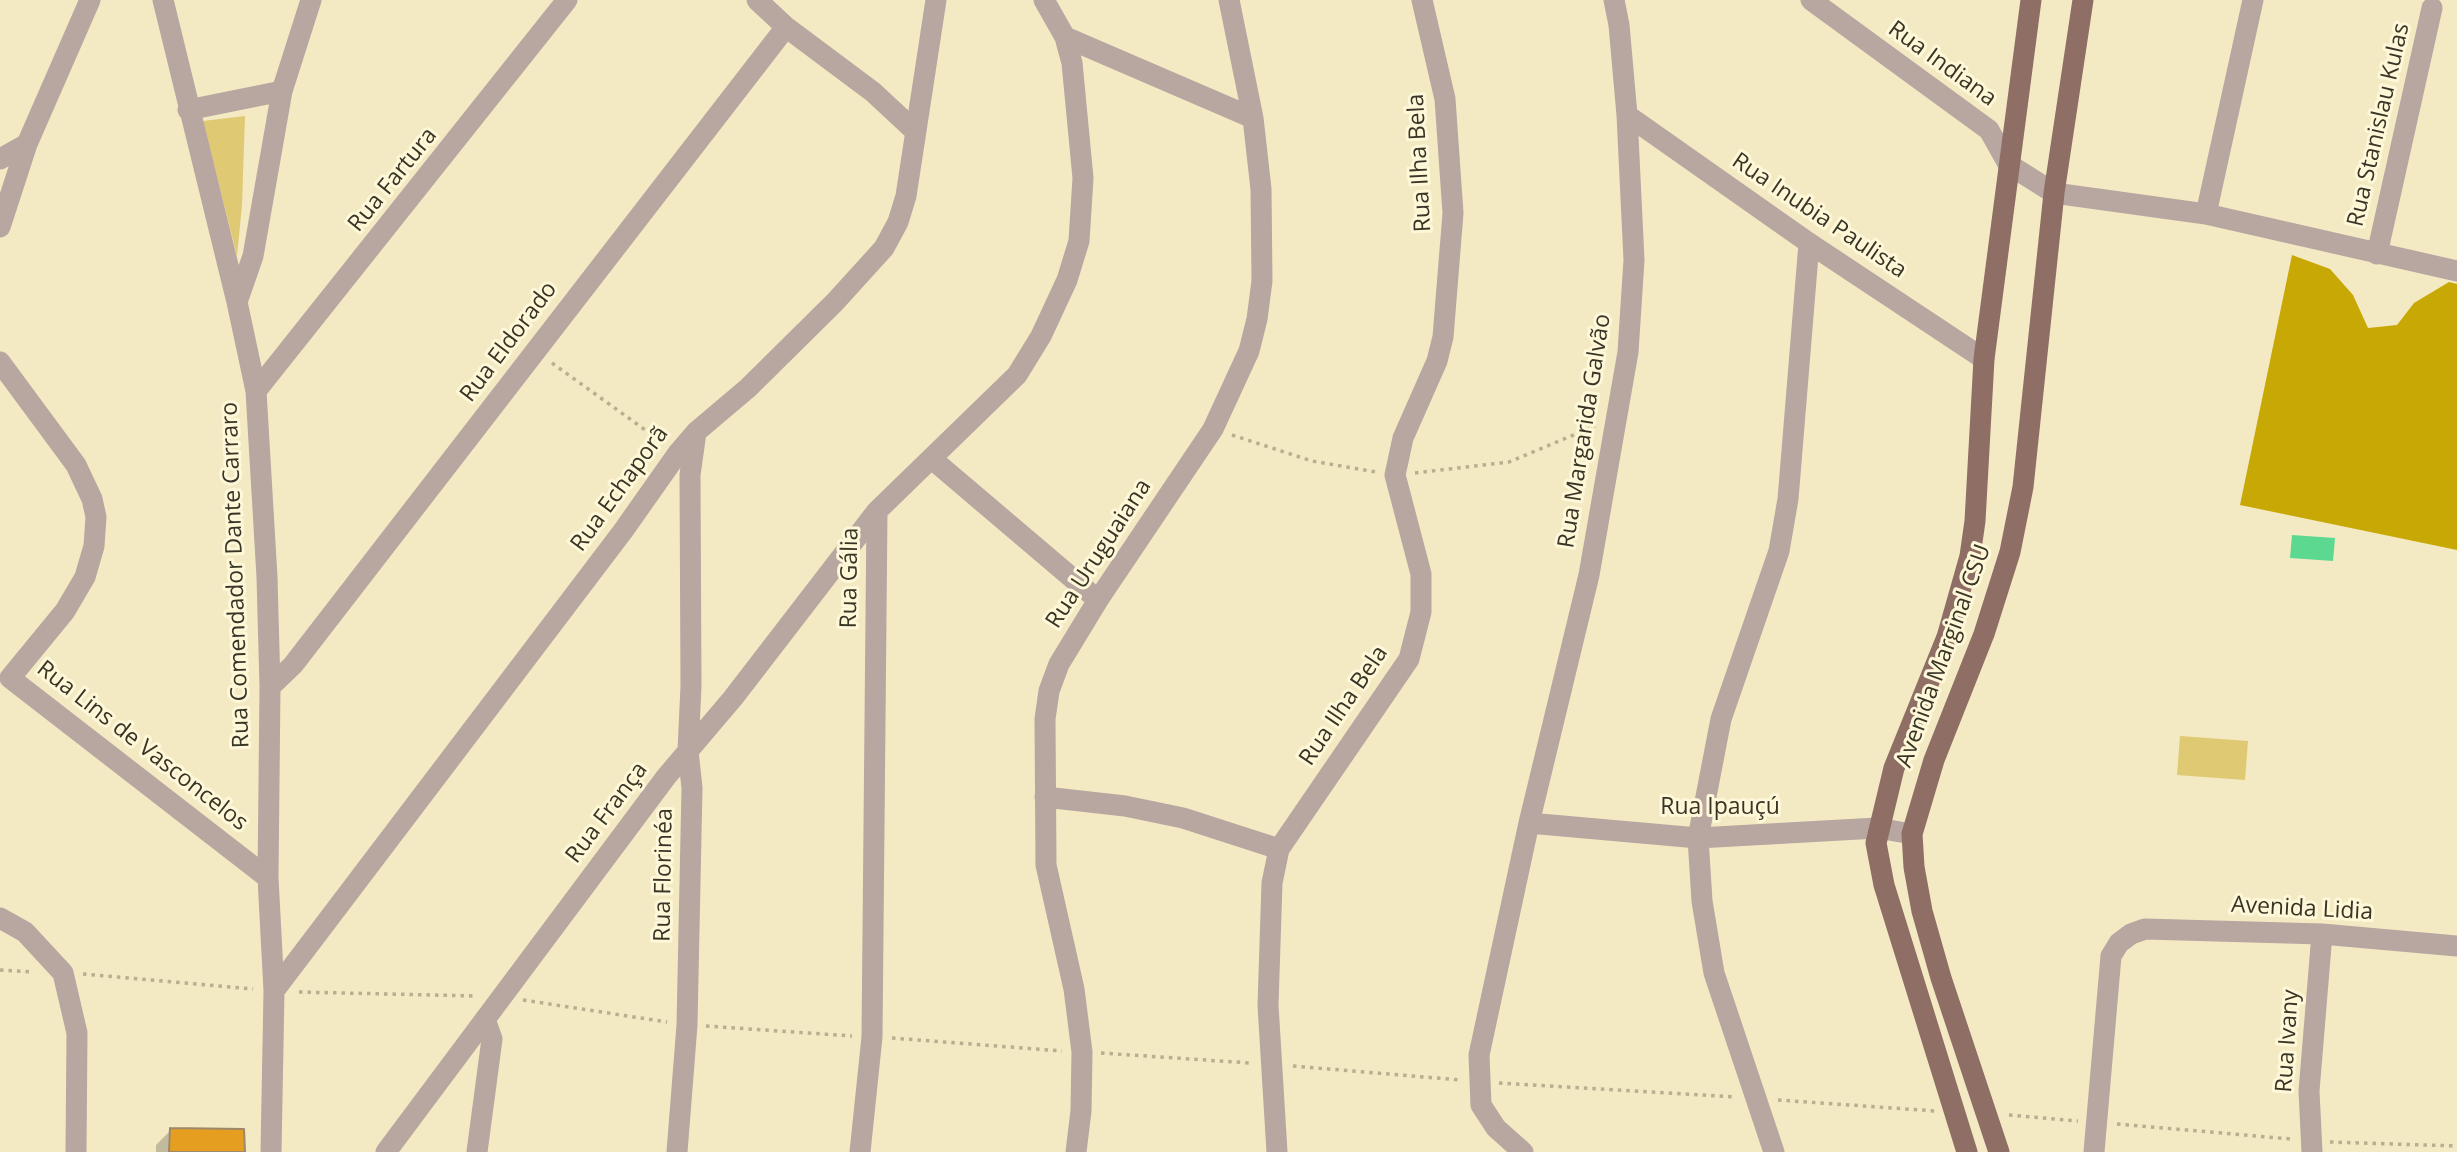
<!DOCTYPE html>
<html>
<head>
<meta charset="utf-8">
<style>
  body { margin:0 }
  canvas { display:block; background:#f3e9c3 }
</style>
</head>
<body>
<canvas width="2457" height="1152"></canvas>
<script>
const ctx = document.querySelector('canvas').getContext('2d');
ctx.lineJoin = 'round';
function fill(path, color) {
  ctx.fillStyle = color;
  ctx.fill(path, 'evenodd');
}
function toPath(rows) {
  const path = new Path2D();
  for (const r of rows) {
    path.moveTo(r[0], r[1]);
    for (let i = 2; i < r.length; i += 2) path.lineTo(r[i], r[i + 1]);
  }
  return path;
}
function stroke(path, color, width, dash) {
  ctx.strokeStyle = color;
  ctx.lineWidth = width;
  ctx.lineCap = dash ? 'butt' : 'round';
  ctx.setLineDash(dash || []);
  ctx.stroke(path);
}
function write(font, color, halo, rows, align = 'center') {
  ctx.font = font + ' "Open Sans",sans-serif';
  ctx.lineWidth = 6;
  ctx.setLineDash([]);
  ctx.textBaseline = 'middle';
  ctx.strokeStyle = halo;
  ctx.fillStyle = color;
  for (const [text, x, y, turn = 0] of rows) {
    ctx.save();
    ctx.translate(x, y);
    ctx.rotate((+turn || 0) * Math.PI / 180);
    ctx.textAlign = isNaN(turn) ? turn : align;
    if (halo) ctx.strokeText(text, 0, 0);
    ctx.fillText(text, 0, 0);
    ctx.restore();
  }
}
const green = toPath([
  [245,116,242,205,237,256,203,121],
  [2180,736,2248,741,2245,780,2177,775]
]);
const forest = toPath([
  [2292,255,2330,269,2353,295,2368,328,2397,325,2414,303,2449,282,2457,284,2457,550,2240,505]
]);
const water = toPath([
  [2292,535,2335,538,2333,561,2290,558]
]);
const shadow = toPath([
  [171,1130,243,1152,156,1152,156,1145]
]);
const building = toPath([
  [170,1128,244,1129,245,1152,169,1152,170,1128]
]);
const path = toPath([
  [552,363,662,442],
  [1232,435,1312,461,1376,472],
  [1415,473,1509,462,1595,426],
  [0,970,33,972],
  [83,974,253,989],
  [299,992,477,996],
  [523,1000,667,1022],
  [706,1026,852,1036],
  [892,1038,1062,1051],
  [1101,1053,1250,1063],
  [1293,1066,1460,1080],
  [1499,1083,1736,1097],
  [1778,1100,1935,1111],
  [2009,1115,2078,1121],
  [2117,1124,2291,1139],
  [2330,1142,2457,1146]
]);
const minor = toPath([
  [163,0,237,302],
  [757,0,786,27,873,92,916,132],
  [1811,0,1989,130,2008,164,2054,193,2206,214,2457,271],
  [1065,37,1253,118],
  [188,110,282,91],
  [1627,115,1809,243,1984,359],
  [0,159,27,144],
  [2206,214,2253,0],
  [0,227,27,144,90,0],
  [2377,254,2432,8],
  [0,362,76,465,92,499,96,517,94,546,85,577,65,611,10,678,268,878],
  [256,391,567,0],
  [932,459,1098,600],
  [270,687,293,665,786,27],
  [1045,797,1125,806,1183,818,1279,849],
  [1529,823,1698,838,1877,828,1912,834],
  [0,918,25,932,63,973,77,1033,76,1152],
  [274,991,623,531,678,453,696,432,748,388,835,302,884,248,898,222,906,196,936,0],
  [271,1152,274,991,268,878,270,687,267,577,256,391,237,302,253,256,282,91,311,0],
  [386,1152,666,777,733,698,877,511,1017,375,1041,336,1067,280,1079,241,1083,178,1072,63,1065,37,1044,0],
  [477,1152,492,1039,485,1019],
  [677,1152,687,1025,692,788,688,751,691,686,690,475,696,432],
  [860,1152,872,1037,877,511],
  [1076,1152,1081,1111,1082,1052,1074,989,1046,865,1045,719,1049,691,1059,664,1098,600,1213,429,1249,351,1257,319,1262,281,1261,189,1253,118,1229,0],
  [1277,1152,1268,1005,1272,883,1279,849,1409,659,1421,612,1421,574,1395,475,1403,438,1437,361,1443,337,1453,213,1445,99,1422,0],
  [1523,1152,1496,1128,1481,1105,1479,1055,1529,823,1589,575,1628,352,1634,260,1627,115,1619,25,1614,0],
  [1774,1152,1714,973,1702,901,1698,838,1721,719,1779,551,1788,499,1809,243],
  [2094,1152,2111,956,2119,943,2131,934,2145,929,2322,934,2457,946],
  [2312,1152,2309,1091,2322,934]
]);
const major = toPath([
  [1967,1152,1884,885,1876,843,1894,768,1947,637,1970,556,1975,521,1984,359,2031,0],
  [1999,1152,1941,978,1922,911,1914,867,1912,834,1934,760,1984,634,2010,552,2023,487,2054,193,2083,0]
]);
const streetNames = [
  ["Rua Indiana",1942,64,36],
  ["Rua Stanislau Kulas",2379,125,-77],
  ["Rua Ilha Bela",1420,163,-93],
  ["Rua Fartura",393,180,-51],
  ["Rua Inubia Paulista",1819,216,34],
  ["Rua Eldorado",509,342,-53],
  ["Rua Margarida Galvão",1585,431,-81],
  ["Rua Echaporã",620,489,-54],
  ["Rua Uruguaiana",1099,554,-57],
  ["Rua Comendador Dante Carraro",236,575,-92],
  ["Rua Gália",850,578,-89],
  ["Avenida Marginal CSU",1944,656,-70],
  ["Rua Ilha Bela",1344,706,-56],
  ["Rua Lins de Vasconcelos",142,746,38],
  ["Rua Ipauçú",1720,807],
  ["Rua França",607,813,-53],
  ["Rua Florinéa",664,875,-89],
  ["Avenida Lidia",2302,909,3],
  ["Rua Ivany",2288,1041,-86]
];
fill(green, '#e0c973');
fill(forest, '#c8a804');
fill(water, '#5dd891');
fill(shadow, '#0003');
fill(building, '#e59e20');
stroke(building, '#9e886a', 2);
stroke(path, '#b7af90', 3.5, [3.5, 5]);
stroke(minor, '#b8a6a1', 21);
stroke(major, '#8e6e65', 21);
write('23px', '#393526', '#fef7d8', streetNames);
</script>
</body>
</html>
